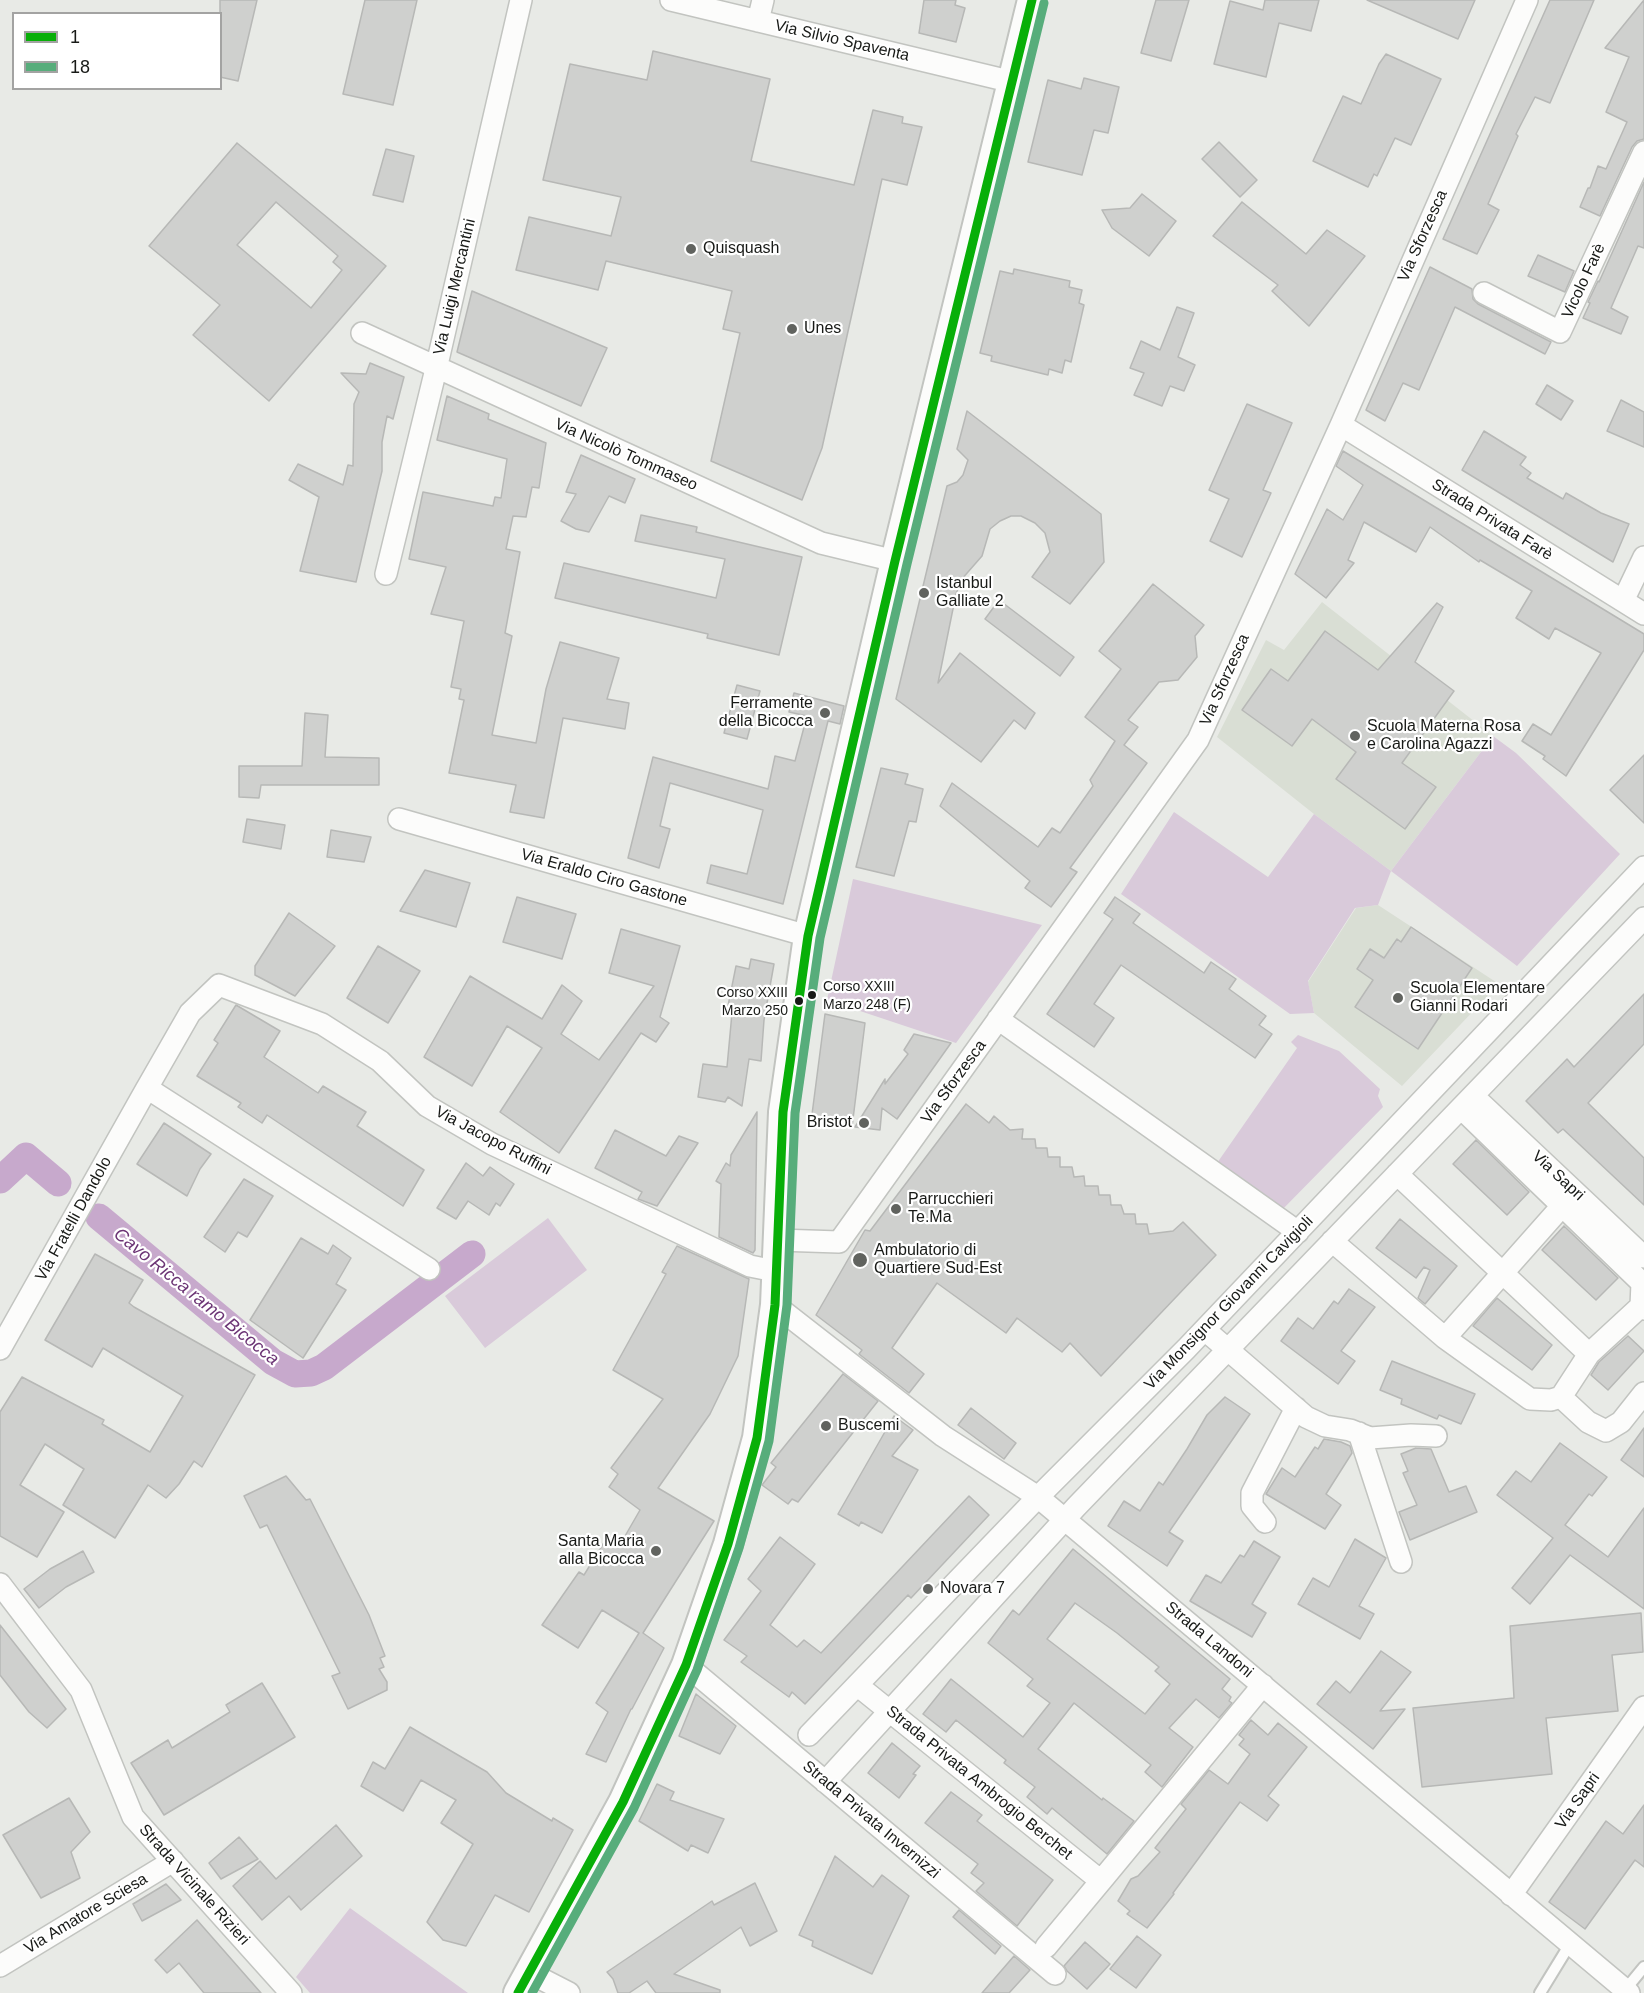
<!DOCTYPE html>
<html>
<head>
<meta charset="utf-8">
<style>
  body { margin:0 }
  #map { position:relative; width:1644px; height:1993px; overflow:hidden; background:#e8eae6; font-family:Helvetica,sans-serif }
  canvas { display:block }
  .legend { position:absolute; left:12px; top:12px; width:210px; height:78px; box-sizing:border-box; background:#fff; border:2px solid #a3a3a2; margin:0; padding:8px 10px; list-style:none; font-size:18px; color:#181a17 }
  .legend li { display:flex; align-items:center; gap:12px; height:30px }
  .legend b { width:30px; border:2px solid #a3a3a2 }
</style>
</head>
<body>
<div id="map">
<canvas width="1644" height="1993"></canvas>
<ul class="legend">
<li><b style="height:8px;background:#08af08"></b>1</li>
<li><b style="height:8px;background:#57ad7b"></b>18</li>
</ul>
</div>
<script>
const ctx = document.querySelector('canvas').getContext('2d');
ctx.lineJoin = 'round';
function fill(path, color) {
  ctx.fillStyle = color;
  ctx.fill(path, 'evenodd');
}
function toPath(rows) {
  const path = new Path2D();
  for (const r of rows) {
    path.moveTo(r[0], r[1]);
    for (let i = 2; i < r.length; i += 2) path.lineTo(r[i], r[i + 1]);
  }
  return path;
}
function stroke(path, color, width, dash) {
  ctx.strokeStyle = color;
  ctx.lineWidth = width;
  ctx.lineCap = dash ? 'butt' : 'round';
  ctx.setLineDash(dash || []);
  ctx.stroke(path);
}
function write(font, color, halo, rows, align = 'center') {
  ctx.font = font + ' Helvetica,sans-serif';
  ctx.lineWidth = 4.5;
  ctx.setLineDash([]);
  ctx.textBaseline = 'middle';
  ctx.strokeStyle = halo;
  ctx.fillStyle = color;
  for (const [text, x, y, turn = 0] of rows) {
    ctx.save();
    ctx.translate(x, y);
    ctx.rotate((+turn || 0) * Math.PI / 180);
    ctx.textAlign = isNaN(turn) ? turn : align;
    if (halo) ctx.strokeText(text, 0, 0);
    ctx.fillText(text, 0, 0);
    ctx.restore();
  }
}
const built = toPath([
  [1322,602,1493,736,1391,871,1314,814,1217,737,1266,640,1284,650],
  [1378,905,1499,984,1402,1086,1314,1013,1308,982,1356,908]
]);
const green = toPath([
  [1493,736,1516,753,1620,854,1517,966,1391,871,1378,905,1355,908,1308,981,1314,1013,1290,1014,1121,894,1174,812,1268,877,1314,814,1391,871],
  [853,879,1042,925,956,1043,827,1000],
  [1298,1035,1339,1051,1380,1089,1378,1096,1383,1107,1280,1212,1215,1166,1297,1048,1291,1042],
  [548,1218,587,1270,485,1348,445,1296],
  [350,1908,468,1993,310,1993,296,1977]
]);
const canal = toPath([
  [0,1180,26,1156,58,1183],
  [99,1217,273,1362,295,1374,311,1373,324,1367,472,1254]
]);
const building = toPath([
  [220,0,257,0,238,81,220,77,220,0],
  [365,0,417,0,393,105,343,94,365,0],
  [924,0,956,0,955,5,965,8,956,42,919,33,924,0],
  [1156,0,1189,0,1171,61,1141,53,1156,0],
  [1265,0,1319,0,1311,31,1279,23,1266,77,1214,64,1230,1,1263,10,1265,0],
  [1367,0,1475,0,1458,39,1367,0],
  [1550,0,1594,0,1550,103,1535,97,1516,134,1518,136,1488,204,1499,210,1477,254,1443,239,1550,0],
  [1644,0,1644,139,1637,141,1632,147,1600,216,1580,207,1588,188,1590,188,1598,166,1606,169,1627,122,1606,112,1629,57,1605,48,1644,0],
  [653,51,770,79,751,161,854,185,873,110,903,117,902,123,922,127,907,185,882,179,822,448,802,500,711,461,740,333,723,329,732,291,606,261,598,290,516,270,529,217,611,236,621,197,543,180,570,64,647,80,653,51],
  [1386,54,1441,79,1411,145,1395,138,1377,176,1374,174,1368,187,1313,161,1343,96,1361,104,1379,64,1386,54],
  [1084,78,1119,87,1108,133,1094,130,1082,175,1028,162,1048,80,1081,89,1084,78],
  [1219,142,1257,180,1240,197,1202,159,1219,142],
  [237,143,386,266,269,401,193,335,220,305,149,246,237,143],
  [276,202,338,256,333,262,342,270,311,308,237,245,276,202],
  [386,149,414,156,403,202,373,195,386,149],
  [1644,182,1644,248,1638,246,1611,308,1628,317,1621,334,1583,318,1590,303,1588,302,1598,281,1599,282,1644,182],
  [1142,194,1176,221,1149,256,1112,228,1102,210,1130,208,1142,194],
  [1242,202,1306,254,1327,230,1365,256,1309,326,1272,291,1278,285,1213,236,1242,202],
  [1538,255,1574,271,1565,292,1528,276,1538,255],
  [1430,267,1472,289,1473,299,1478,304,1551,342,1545,354,1455,307,1419,390,1403,383,1385,421,1366,410,1430,267],
  [1014,269,1070,281,1069,287,1082,290,1079,303,1084,305,1071,362,1065,360,1062,373,1049,369,1048,375,991,361,992,356,980,353,1000,271,1013,274,1014,269],
  [472,291,607,348,581,406,457,352,472,291],
  [1177,307,1194,313,1178,357,1195,365,1184,391,1170,386,1162,406,1134,395,1144,373,1130,368,1141,341,1160,350,1177,307],
  [370,363,404,377,393,419,387,416,382,442,382,471,356,582,300,571,319,497,289,480,298,464,343,485,348,465,353,466,354,404,359,392,341,373,366,374,370,363],
  [1547,385,1573,401,1561,420,1536,404,1547,385],
  [447,396,489,414,488,419,546,443,539,488,532,487,526,517,513,516,506,549,520,552,505,633,512,636,492,735,536,743,546,689,560,642,619,658,607,699,629,703,625,729,563,718,544,818,510,812,516,785,449,773,464,700,459,699,461,689,451,687,464,621,431,614,446,567,409,559,423,492,493,506,495,497,501,498,507,459,437,440,447,396],
  [1621,400,1644,412,1644,447,1607,431,1621,400],
  [1247,404,1292,423,1263,490,1271,493,1242,557,1210,541,1229,499,1209,490,1247,404],
  [967,411,1101,514,1104,562,1070,604,1032,577,1050,552,1045,533,1035,523,1021,516,1011,516,1000,521,990,529,982,556,961,580,956,594,938,683,960,653,1035,713,1025,729,1014,720,981,762,896,699,947,486,957,482,963,475,968,460,957,449,967,411],
  [1484,431,1526,457,1520,465,1531,473,1527,478,1563,499,1566,493,1601,513,1629,524,1613,562,1462,470,1484,431],
  [1343,451,1644,634,1644,650,1566,776,1543,759,1545,756,1522,741,1533,724,1551,735,1601,653,1555,628,1549,639,1516,618,1532,591,1480,560,1479,562,1430,527,1416,552,1364,522,1348,560,1354,563,1326,598,1295,574,1327,509,1343,520,1363,485,1336,466,1343,451],
  [581,455,635,479,625,503,609,496,589,532,576,529,561,521,576,494,566,492,581,455],
  [641,515,697,527,696,532,802,557,779,655,707,638,708,634,555,598,564,563,716,598,725,559,635,541,641,515],
  [1153,584,1204,625,1195,636,1197,657,1178,680,1159,682,1128,720,1138,727,1124,745,1147,763,1070,868,1077,872,1051,907,1025,888,1030,881,940,806,952,783,1038,847,1052,828,1060,833,1093,786,1090,780,1115,741,1085,717,1121,669,1099,651,1153,584],
  [999,600,1074,657,1060,676,985,619,999,600],
  [1437,603,1443,607,1415,662,1454,691,1402,763,1436,787,1405,829,1336,779,1356,752,1312,719,1292,746,1242,710,1271,669,1288,681,1325,631,1378,670,1437,603],
  [737,685,760,691,747,739,724,733,737,685],
  [794,693,844,706,840,724,828,721,783,904,707,883,711,865,747,874,763,810,670,783,660,826,670,829,659,868,628,858,653,757,768,789,775,756,795,761,807,716,789,712,794,693],
  [305,713,328,715,325,757,379,758,379,785,261,785,259,798,239,797,239,766,302,766,305,713],
  [1644,755,1644,823,1610,790,1644,755],
  [881,768,908,774,905,784,923,789,916,822,909,821,894,876,856,867,881,768],
  [247,819,285,825,281,849,243,842,247,819],
  [331,830,371,837,364,862,327,857,331,830],
  [425,870,470,883,456,927,400,911,425,870],
  [517,897,576,914,562,959,503,942,517,897],
  [1115,897,1140,914,1133,923,1204,973,1211,962,1236,979,1229,989,1266,1016,1259,1025,1272,1034,1255,1058,1121,965,1094,1004,1114,1018,1094,1047,1047,1014,1113,919,1104,913,1115,897],
  [289,913,335,946,295,996,255,975,255,966,289,913],
  [1411,927,1472,968,1418,1049,1355,1007,1373,980,1357,969,1370,949,1384,958,1397,939,1401,942,1411,927],
  [621,929,680,946,660,1017,669,1023,656,1042,641,1033,559,1153,500,1112,542,1048,507,1026,472,1086,424,1057,470,976,542,1019,562,985,582,1001,561,1034,599,1060,654,986,609,973,621,929],
  [378,946,420,971,388,1023,347,998,378,946],
  [751,959,774,964,764,1020,761,1061,749,1059,742,1106,728,1097,725,1102,698,1097,703,1064,727,1067,732,1013,727,1011,736,966,749,969,751,959],
  [1644,994,1644,1044,1588,1103,1644,1158,1644,1205,1563,1129,1558,1133,1526,1101,1567,1059,1574,1067,1644,994],
  [236,1005,280,1031,264,1057,318,1093,323,1086,366,1112,357,1126,424,1170,403,1206,267,1115,262,1123,238,1107,241,1103,197,1076,218,1043,214,1040,236,1005],
  [825,1014,865,1023,852,1127,811,1122,825,1014],
  [914,1034,951,1043,897,1119,882,1108,880,1130,855,1127,885,1079,885,1084,908,1054,904,1050,914,1034],
  [966,1104,989,1123,994,1116,1010,1130,1023,1129,1022,1139,1035,1139,1036,1148,1047,1148,1048,1157,1060,1157,1060,1167,1072,1167,1074,1177,1084,1176,1085,1186,1098,1186,1099,1195,1110,1195,1111,1205,1121,1205,1124,1214,1135,1214,1136,1224,1147,1224,1149,1234,1173,1231,1183,1222,1216,1255,1101,1376,1070,1343,1062,1352,1017,1318,1006,1333,937,1283,892,1348,924,1374,909,1393,859,1354,862,1350,816,1315,865,1230,870,1231,966,1104],
  [757,1112,755,1250,753,1253,719,1237,721,1184,716,1181,726,1163,730,1166,731,1155,757,1112],
  [164,1123,211,1154,200,1169,187,1196,137,1164,164,1123],
  [615,1130,666,1156,679,1136,698,1143,657,1206,638,1199,642,1192,595,1168,615,1130],
  [1476,1140,1529,1192,1507,1215,1453,1164,1476,1140],
  [466,1163,483,1176,490,1167,514,1184,500,1206,496,1203,489,1215,468,1201,456,1219,437,1208,466,1163],
  [244,1179,273,1196,247,1237,238,1232,225,1252,204,1237,244,1179],
  [1400,1219,1457,1266,1425,1304,1418,1298,1430,1270,1424,1267,1416,1278,1376,1248,1400,1219],
  [1564,1226,1618,1278,1596,1300,1542,1250,1564,1226],
  [301,1238,328,1254,333,1245,351,1258,336,1284,346,1290,303,1358,250,1320,301,1238],
  [677,1246,749,1279,738,1356,710,1414,658,1488,714,1521,643,1633,664,1648,632,1709,631,1709,606,1762,586,1754,608,1712,596,1703,639,1633,602,1610,578,1648,542,1625,579,1572,584,1575,608,1536,621,1543,640,1510,609,1487,618,1474,611,1468,663,1399,613,1370,666,1274,662,1272,677,1246],
  [95,1254,143,1280,129,1303,134,1307,255,1375,202,1467,194,1461,179,1484,166,1498,148,1485,115,1538,63,1505,84,1469,45,1444,20,1485,64,1512,37,1557,0,1536,0,1412,22,1377,104,1420,102,1424,150,1452,183,1396,103,1348,92,1367,45,1340,95,1254],
  [1349,1289,1375,1307,1341,1351,1355,1361,1338,1384,1281,1341,1298,1318,1313,1329,1334,1301,1338,1304,1349,1289],
  [1497,1298,1552,1345,1532,1370,1473,1326,1497,1298],
  [1628,1336,1644,1351,1608,1390,1591,1375,1599,1362,1628,1336],
  [1392,1361,1475,1394,1461,1424,1439,1415,1437,1419,1401,1404,1402,1399,1380,1390,1392,1361],
  [843,1374,878,1401,798,1502,792,1499,788,1504,762,1485,776,1467,771,1463,843,1374],
  [1225,1397,1250,1414,1169,1532,1183,1541,1167,1566,1108,1526,1124,1501,1140,1511,1159,1482,1163,1485,1187,1449,1207,1415,1225,1397],
  [971,1408,1016,1443,1004,1459,958,1425,971,1408],
  [894,1416,913,1430,892,1456,918,1470,882,1533,861,1522,859,1526,838,1514,894,1416],
  [1644,1428,1644,1477,1621,1460,1644,1428],
  [1324,1439,1341,1442,1350,1446,1352,1453,1326,1494,1341,1505,1325,1529,1266,1494,1282,1468,1295,1477,1315,1447,1318,1449,1324,1439],
  [1560,1443,1607,1477,1592,1496,1589,1494,1565,1525,1608,1557,1644,1508,1644,1609,1570,1555,1530,1604,1512,1588,1553,1538,1497,1495,1516,1471,1531,1482,1560,1443],
  [1416,1448,1431,1449,1449,1492,1466,1486,1477,1512,1410,1540,1399,1512,1417,1505,1403,1473,1408,1471,1401,1454,1416,1448],
  [286,1476,306,1500,310,1499,369,1615,385,1656,380,1658,384,1667,379,1669,387,1682,387,1690,348,1709,332,1676,340,1673,267,1525,260,1528,244,1496,286,1476],
  [969,1496,989,1515,911,1598,908,1595,805,1704,792,1692,789,1697,741,1662,747,1656,724,1640,761,1591,748,1579,780,1537,815,1564,770,1625,797,1647,804,1640,821,1653,969,1496],
  [1355,1539,1386,1558,1359,1606,1374,1614,1360,1639,1298,1604,1313,1578,1329,1587,1355,1539],
  [1254,1541,1280,1557,1252,1604,1266,1613,1252,1637,1190,1601,1206,1575,1221,1583,1240,1555,1244,1557,1254,1541],
  [1073,1549,1230,1679,1222,1689,1231,1697,1229,1701,1232,1703,1219,1718,1196,1699,1169,1728,1193,1747,1162,1787,1145,1772,1151,1765,1074,1703,1038,1749,1102,1800,1103,1798,1134,1821,1107,1854,1052,1808,1047,1814,1027,1797,1035,1787,1004,1763,1006,1760,956,1720,946,1732,923,1714,951,1679,1023,1737,1050,1703,1027,1686,1033,1679,988,1643,1013,1610,1019,1615,1073,1549],
  [1075,1603,1117,1633,1159,1667,1155,1671,1170,1684,1145,1714,1047,1639,1075,1603],
  [83,1551,94,1572,66,1587,39,1608,24,1589,50,1569,83,1551],
  [1641,1613,1643,1652,1612,1655,1618,1711,1546,1718,1552,1774,1422,1787,1413,1708,1514,1698,1510,1626,1641,1613],
  [0,1625,66,1709,47,1728,29,1712,0,1675,0,1625],
  [1381,1651,1411,1672,1380,1711,1405,1709,1373,1749,1317,1704,1336,1681,1350,1693,1381,1651],
  [262,1683,295,1737,164,1815,131,1763,168,1740,172,1748,230,1712,226,1705,262,1683],
  [696,1694,736,1726,720,1754,679,1736,696,1694],
  [1251,1720,1268,1735,1278,1723,1307,1747,1268,1796,1279,1805,1267,1821,1240,1802,1173,1893,1174,1894,1147,1928,1127,1914,1130,1911,1118,1901,1131,1879,1138,1876,1160,1852,1155,1848,1186,1809,1181,1804,1209,1770,1228,1784,1250,1754,1239,1745,1244,1739,1239,1735,1251,1720],
  [410,1727,487,1772,506,1793,552,1821,553,1818,573,1830,529,1912,495,1895,466,1946,443,1940,427,1922,473,1844,441,1823,456,1800,421,1780,403,1811,361,1786,373,1762,385,1769,410,1727],
  [892,1743,920,1766,913,1774,916,1775,899,1798,868,1773,892,1743],
  [657,1784,674,1792,670,1800,724,1819,708,1853,691,1845,688,1851,639,1821,657,1784],
  [951,1792,982,1815,977,1821,1053,1880,1017,1926,976,1891,984,1883,971,1873,978,1864,925,1823,951,1792],
  [69,1798,90,1832,71,1852,80,1878,41,1898,3,1835,69,1798],
  [1644,1805,1644,1867,1635,1860,1585,1929,1549,1902,1606,1821,1623,1834,1644,1805],
  [336,1825,362,1856,301,1910,289,1896,262,1920,233,1886,260,1861,276,1879,336,1825],
  [239,1837,258,1859,221,1879,209,1863,239,1837],
  [835,1856,873,1887,882,1875,909,1896,872,1974,812,1946,813,1941,799,1935,835,1856],
  [755,1883,777,1931,750,1946,741,1927,674,1974,720,1990,720,1993,656,1993,647,1981,629,1993,618,1993,613,1979,607,1972,712,1901,714,1905,755,1883],
  [166,1884,181,1900,142,1921,133,1904,166,1884],
  [959,1910,1001,1946,995,1954,953,1917,959,1910],
  [197,1920,261,1993,204,1993,179,1963,167,1973,155,1960,197,1920],
  [1137,1936,1161,1955,1136,1988,1110,1969,1137,1936],
  [1085,1942,1110,1964,1087,1989,1067,1971,1064,1966,1085,1942],
  [1014,1956,1030,1970,1009,1993,982,1993,1014,1956]
]);
const lane = toPath([
  [1625,1990,1644,1967],
  [1540,1993,1570,1944]
]);
const street = toPath([
  [671,0,1013,82],
  [758,21,763,0],
  [1484,293,1560,332,1644,152],
  [362,333,821,543,895,561],
  [1341,425,1644,614],
  [386,574,436,369,521,0],
  [1623,601,1644,557],
  [399,819,808,936],
  [998,1019,1298,1232],
  [1473,1096,1644,1257],
  [1461,1108,1642,1283,1641,1306],
  [1397,1174,1589,1354],
  [778,1240,839,1242,1198,740,1341,425,1527,0],
  [1332,1241,1445,1338,1530,1399,1551,1400,1561,1397],
  [429,1269,147,1088,190,1013,219,985,322,1024,380,1061,427,1106,492,1144,750,1266,775,1271],
  [775,1305,943,1436,1038,1497,1629,1993],
  [1644,1309,1641,1306,1589,1354,1561,1397,1588,1422,1606,1431,1621,1422,1644,1393],
  [1205,1330,1306,1417,1325,1426,1350,1430,1370,1438,1411,1435,1436,1436],
  [1445,1338,1562,1206],
  [0,1349,147,1088],
  [1359,1433,1401,1562],
  [1265,1522,1252,1506,1252,1493,1296,1408],
  [0,1584,81,1690,133,1817,291,1993],
  [686,1665,1055,1974],
  [857,1685,1101,1881,1263,1685],
  [809,1735,1038,1497,1186,1349,1644,867],
  [825,1782,1076,1507,1644,918],
  [1511,1895,1644,1707],
  [1046,1947,1101,1881],
  [0,1966,173,1861],
  [530,1973,569,1993]
]);
const secondary = toPath([
  [518,1993,623,1802,686,1665,728,1544,757,1438,775,1305,783,1112,808,936,895,561,1032,0]
]);
const bus1 = toPath([
  [518,1993,623,1802,686,1665,728,1544,757,1438,775,1305,783,1112,808,936,895,561,1032,0]
]);
const bus2 = toPath([
  [532,1993,634,1808,697,1670,739,1548,769,1441,787,1305,795,1113,820,938,907,564,1044,3]
]);
const markers = [
  [691,249,6,"#61635f"],
  [792,329,6,"#61635f"],
  [924,593,6,"#61635f"],
  [825,713,6,"#61635f"],
  [1355,736,6,"#61635f"],
  [812,995,5,"#181a17"],
  [1398,998,6,"#61635f"],
  [799,1001,5,"#181a17"],
  [864,1123,6,"#61635f"],
  [896,1209,6,"#61635f"],
  [860,1260,8,"#61635f"],
  [826,1426,6,"#61635f"],
  [656,1551,6,"#61635f"],
  [928,1589,6,"#61635f"]
];
const busNames = [
  ["Corso XXIII",823,987],
  ["Marzo 248 (F)",823,1005],
  ["Corso XXIII",788,993,"right"],
  ["Marzo 250",788,1011,"right"]
];
const streetNames = [
  ["Via Silvio Spaventa",842,41,13],
  ["Via Sforzesca",1423,236,-66],
  ["Vicolo Farè",1584,281,-65],
  ["Via Luigi Mercantini",455,287,-77],
  ["Via Nicolò Tommaseo",626,455,24],
  ["Strada Privata Farè",1492,520,32],
  ["Via Sforzesca",1225,680,-66],
  ["Via Eraldo Ciro Gastone",604,878,16],
  ["Via Sforzesca",954,1082,-54],
  ["Via Jacopo Ruffini",493,1141,28],
  ["Via Sapri",1558,1176,43],
  ["Via Fratelli Dandolo",74,1219,-61],
  ["Via Monsignor Giovanni Cavigioli",1229,1303,-46],
  ["Strada Landoni",1209,1640,40],
  ["Strada Privata Ambrogio Berchet",979,1783,39],
  ["Via Sapri",1578,1801,-55],
  ["Strada Privata Invernizzi",871,1820,40],
  ["Strada Vicinale Rizieri",194,1885,48],
  ["Via Amatore Sciesa",86,1914,-31]
];
const poiNames = [
  ["Quisquash",703,249],
  ["Unes",804,329],
  ["Istanbul",936,584],
  ["Galliate 2",936,602],
  ["Ferramente",813,704,"right"],
  ["della Bicocca",813,722,"right"],
  ["Scuola Materna Rosa",1367,727],
  ["e Carolina Agazzi",1367,745],
  ["Scuola Elementare",1410,989],
  ["Gianni Rodari",1410,1007],
  ["Bristot",852,1123,"right"],
  ["Parrucchieri",908,1200],
  ["Te.Ma",908,1218],
  ["Ambulatorio di",874,1251],
  ["Quartiere Sud-Est",874,1269],
  ["Buscemi",838,1426],
  ["Santa Maria",644,1542,"right"],
  ["alla Bicocca",644,1560,"right"],
  ["Novara 7",940,1589]
];
const waterNames = [
  ["Cavo Ricca ramo Bicocca",196,1297,39]
];
fill(built, '#d9ded4');
fill(green, '#d9cada');
stroke(canal, '#c7a9cc', 27);
fill(building, '#cfd0ce');
stroke(building, '#b7b8b6', 1.5);
stroke(lane, '#c2c4c0', 14);
stroke(street, '#c2c4c0', 24);
stroke(secondary, '#c2c4c0', 32);
stroke(lane, '#fcfcfb', 10);
stroke(street, '#fcfcfb', 21);
stroke(secondary, '#fcfcfb', 28);
stroke(bus1, '#08af08', 9);
stroke(bus2, '#57ad7b', 9);
for (const [x, y, r, color] of markers) {
  const dot = new Path2D();
  dot.arc(x, y, r, 0, 2 * Math.PI);
  ctx.fillStyle = color;
  ctx.fill(dot);
  stroke(dot, '#fff', 2);
}
write('14px', '#181a17', '#fff', busNames, 'left');
write('16px', '#181a17', '#fff', streetNames);
write('16px', '#181a17', '#fff', poiNames, 'left');
write('italic 18px', '#6c3575', '#fff', waterNames);
</script>
</body>
</html>
